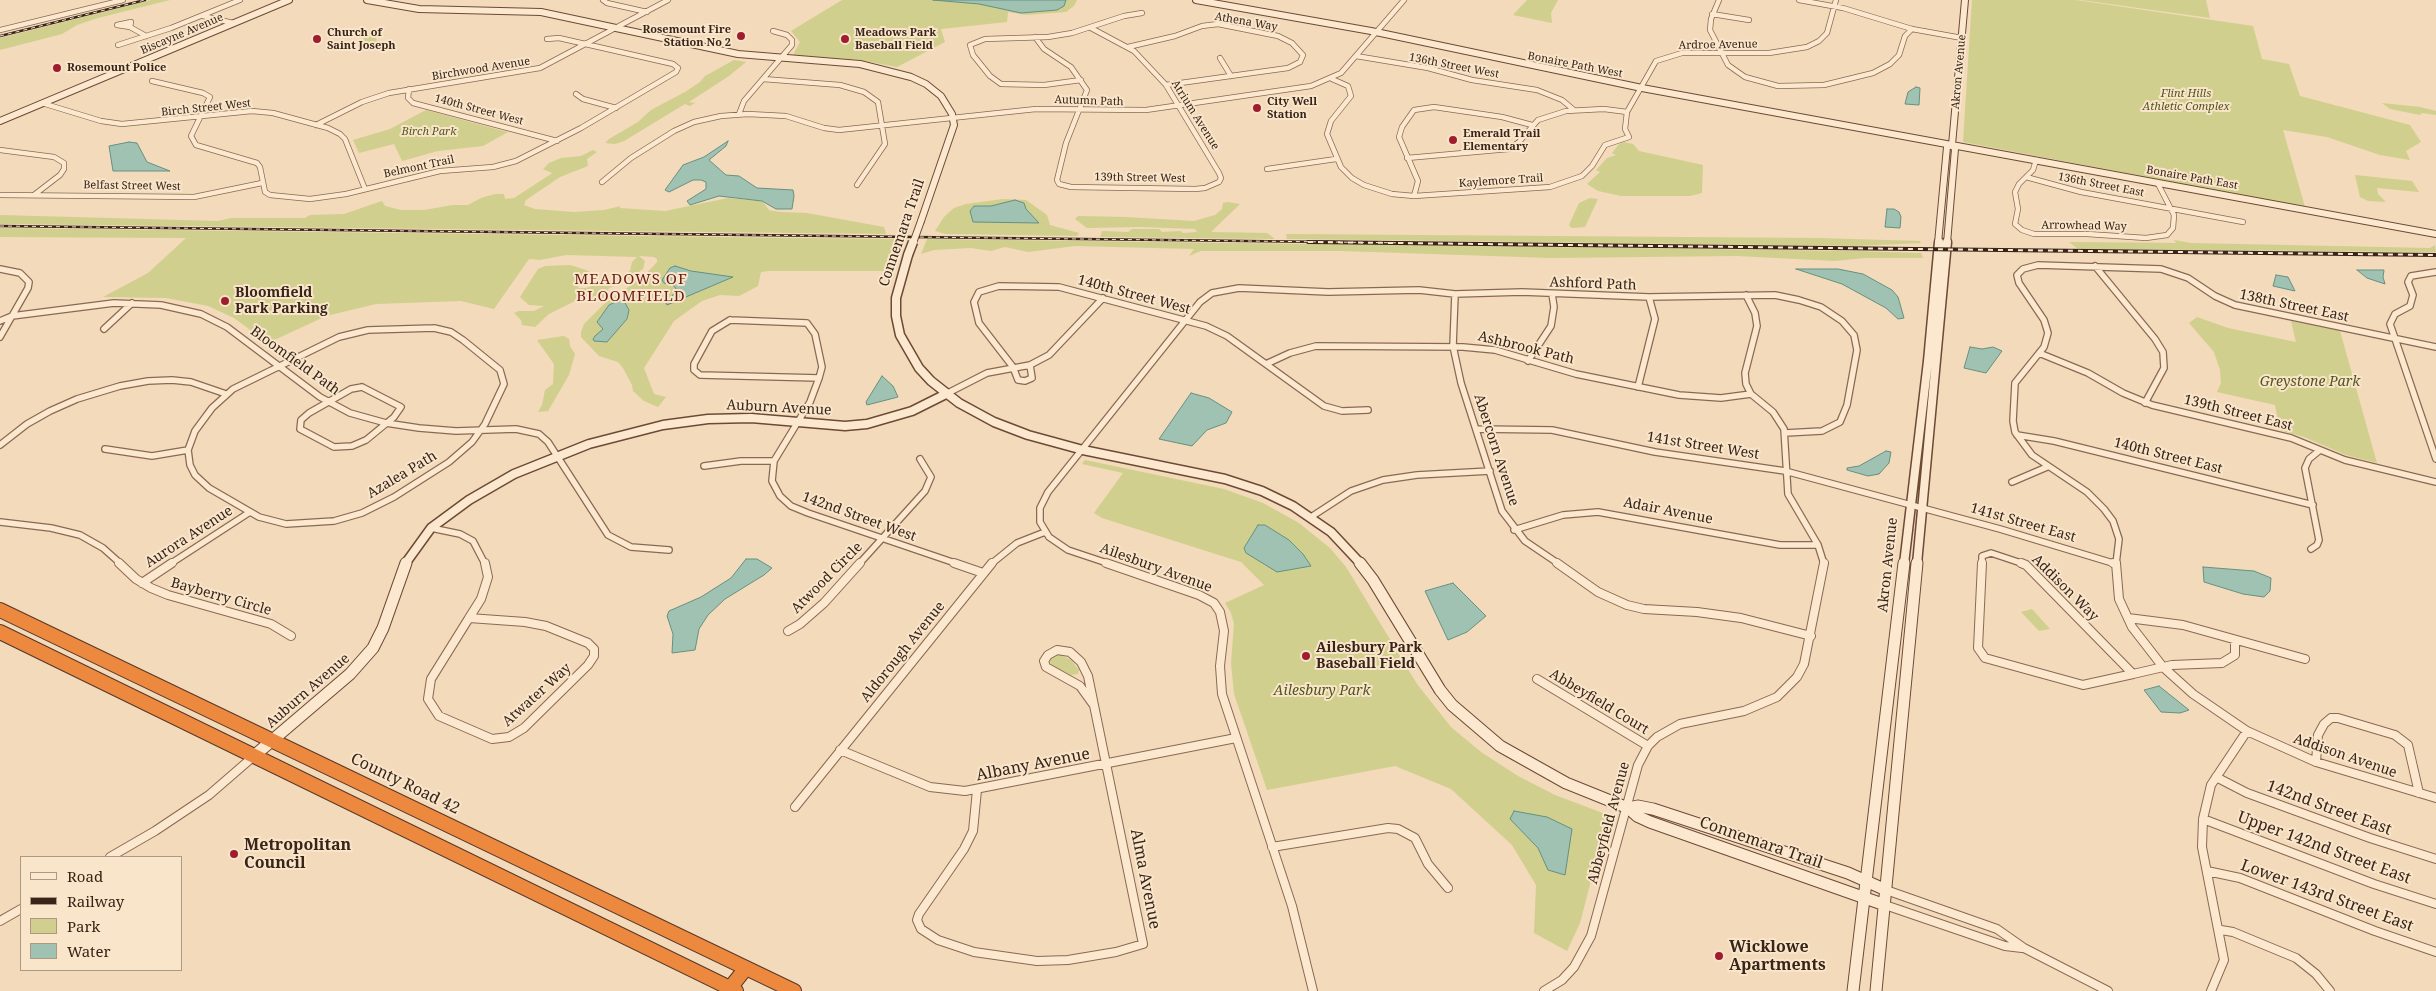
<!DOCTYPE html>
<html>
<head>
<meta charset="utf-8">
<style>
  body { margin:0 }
  #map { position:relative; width:2436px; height:991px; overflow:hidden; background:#f2daba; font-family:"Noto Serif",serif }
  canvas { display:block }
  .legend { position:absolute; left:20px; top:856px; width:162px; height:115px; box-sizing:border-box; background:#f9e5ca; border:1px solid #ac9883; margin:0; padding:6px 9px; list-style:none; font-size:15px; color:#382419 }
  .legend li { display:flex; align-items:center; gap:10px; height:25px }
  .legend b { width:25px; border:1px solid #ac9883 }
</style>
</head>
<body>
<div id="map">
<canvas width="2436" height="991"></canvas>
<ul class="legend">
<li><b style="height:6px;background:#fce8ce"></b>Road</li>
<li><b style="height:6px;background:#382419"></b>Railway</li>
<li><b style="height:14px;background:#d1cf8d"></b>Park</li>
<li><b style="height:14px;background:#9fc2b3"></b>Water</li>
</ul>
</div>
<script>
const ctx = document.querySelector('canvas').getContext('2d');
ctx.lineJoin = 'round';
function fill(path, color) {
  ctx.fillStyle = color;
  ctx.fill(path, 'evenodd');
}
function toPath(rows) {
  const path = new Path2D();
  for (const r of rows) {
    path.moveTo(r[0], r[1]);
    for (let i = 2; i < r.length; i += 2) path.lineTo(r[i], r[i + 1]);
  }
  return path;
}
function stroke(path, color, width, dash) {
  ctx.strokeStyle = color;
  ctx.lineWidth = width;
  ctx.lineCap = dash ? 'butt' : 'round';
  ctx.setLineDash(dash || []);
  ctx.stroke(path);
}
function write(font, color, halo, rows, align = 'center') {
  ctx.font = font + ' "Noto Serif",serif';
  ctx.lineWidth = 4;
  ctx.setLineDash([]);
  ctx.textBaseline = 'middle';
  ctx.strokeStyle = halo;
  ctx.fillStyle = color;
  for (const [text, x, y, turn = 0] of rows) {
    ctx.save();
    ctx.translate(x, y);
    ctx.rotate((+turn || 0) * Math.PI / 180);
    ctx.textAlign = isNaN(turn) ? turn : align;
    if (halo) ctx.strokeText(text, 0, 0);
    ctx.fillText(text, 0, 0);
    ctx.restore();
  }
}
const green = toPath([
  [151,0,170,0,98,18,77,25,62,34,0,50,0,38],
  [842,0,1077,0,1074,6,1066,12,1026,15,1008,12,1007,22,941,29,945,42,897,67,859,60,793,55,800,42,791,31],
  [1527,0,1558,0,1551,13,1552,23,1513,15],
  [1972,0,2076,0,2253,26,2262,59,2289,64,2300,96,2410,125,2421,142,2406,151,2410,160,2380,155,2327,137,2283,130,2305,207,1963,142],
  [2081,0,2206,0,2210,18],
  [371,31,375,31,378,48,358,50,365,35],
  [734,60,746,62,729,76,689,102,695,103,690,106,685,104,624,141,615,144,605,143,609,139,638,122,651,110,685,92,700,82,705,76],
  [2382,103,2420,107,2436,111,2436,115,2422,113,2420,115,2390,109],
  [426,110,500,130,508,132,483,146,438,151,402,161,394,144,359,153,353,140,390,129],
  [1623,142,1633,144,1639,151,1703,165,1702,193,1690,196,1621,196,1598,191,1587,184,1600,172,1596,170,1607,158,1616,155,1612,153,1619,144],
  [593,150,597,152,587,159,588,166,560,177,526,200,524,205,535,209,574,212,604,210,621,206,619,208,665,211,728,198,762,201,769,210,780,212,807,213,884,227,886,234,0,224,0,215,218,221,231,218,305,218,310,215,344,214,382,201,385,206,401,210,424,210,453,205,468,205,481,198,495,194,504,194,505,199,514,198,551,174,552,173,543,169,549,163,561,158,581,156],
  [2355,175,2412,181,2419,192,2377,188,2378,194,2386,202,2368,201,2360,197],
  [1590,198,1598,199,1585,227,1572,228,1569,225,1579,203],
  [1003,199,1026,200,1047,215,1050,225,1079,233,1077,236,946,234,935,231,944,217,954,208,966,204],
  [1228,202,1240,204,1211,232,1267,233,1275,239,1100,237,1102,231,1128,232,1132,229,1159,229,1162,232,1181,231,1183,233,1197,232,1195,229,1141,227,1087,228,1075,219,1078,216,1126,217,1194,221,1215,215,1222,209,1223,203],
  [0,228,804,238,902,239,887,271,769,271,761,272,758,286,739,296,720,295,702,301,674,321,644,368,654,394,666,397,658,407,644,401,633,391,632,385,623,368,618,362,599,356,581,337,581,332,584,324,603,305,645,275,657,262,657,259,654,257,639,256,645,261,643,269,629,279,609,288,607,292,609,296,600,300,584,298,575,301,549,314,535,327,522,325,521,320,514,313,519,311,534,311,544,306,529,305,520,297,538,269,545,266,570,265,586,270,590,272,577,285,579,288,586,288,614,279,630,271,632,262,637,257,566,255,540,260,529,259,494,309,461,301,376,304,326,316,268,343,234,318,208,306,166,298,103,297,148,273,186,238,0,237],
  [1286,234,1818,238,1920,241,1921,243,1854,246,1287,239],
  [927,239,1855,251,1921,253,1923,258,1864,258,1835,261,1737,256,1551,258,1341,251,1201,251,1189,256,1194,249,1075,246,1028,252,1005,247,991,251,971,248,934,250,921,254],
  [2174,240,2191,243,2430,248,2435,245,2436,252,2078,249,2069,242,2176,243],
  [2197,317,2228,328,2296,342,2291,321,2340,331,2377,463,2346,455,2304,437,2280,430,2275,405,2217,392,2221,383,2220,370,2214,352,2189,323],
  [564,336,569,339,570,346,575,354,569,375,548,411,538,412,542,405,545,390,553,384,554,364,537,340],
  [1085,460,1224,489,1263,503,1299,523,1330,548,1346,567,1417,684,1451,727,1481,752,1518,776,1555,795,1608,815,1580,923,1567,951,1534,933,1536,885,1512,845,1451,789,1395,766,1267,790,1234,694,1231,663,1234,624,1231,613,1225,603,1264,585,1241,562,1102,518,1094,513,1123,473,1082,464],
  [2032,609,2050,629,2039,631,2021,612],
  [1055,655,1061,655,1071,660,1079,670,1078,674,1071,675,1051,665,1050,660]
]);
const water = toPath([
  [933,0,1066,0,1064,6,1057,10,1021,13,979,4,933,0],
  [1916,87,1920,88,1919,105,1905,104,1908,92,1916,87],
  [728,141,726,146,709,160,726,175,739,176,757,188,793,190,794,196,792,209,776,209,762,201,719,196,690,205,687,201,706,189,706,182,701,180,693,180,669,192,665,190,683,165,704,157,728,141],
  [129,142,137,143,147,162,170,171,113,171,109,146,129,142],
  [1015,200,1024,203,1026,209,1039,223,973,222,970,211,974,206,991,206,1015,200],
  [1887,209,1894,209,1899,212,1901,217,1900,228,1885,227,1887,209],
  [675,266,691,271,733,277,667,305,666,303,677,290,673,285,664,283,662,280,670,268,675,266],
  [1796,269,1838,269,1863,274,1892,290,1898,297,1904,318,1898,319,1886,308,1842,284,1796,269],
  [2357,270,2384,270,2383,277,2385,284,2367,278,2357,270],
  [2276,275,2288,277,2295,291,2273,286,2276,275],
  [620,300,624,301,629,310,627,319,607,342,594,341,593,339,595,336,603,329,597,322,609,305,620,300],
  [1970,347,1982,349,1993,347,2002,351,1986,373,1964,368,1970,347],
  [882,376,893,386,898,397,867,405,866,402,882,376],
  [1191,393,1209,398,1232,412,1226,423,1207,430,1192,446,1159,439,1191,393],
  [1886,451,1891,452,1889,463,1879,474,1868,476,1847,470,1847,468,1859,466,1886,451],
  [1258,525,1265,525,1289,540,1303,554,1311,566,1277,572,1246,553,1244,548,1258,525],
  [746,559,757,559,772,568,764,575,725,599,708,615,699,629,695,650,672,653,673,634,667,616,669,611,701,597,731,578,746,559],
  [2203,567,2254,571,2271,578,2270,591,2264,597,2243,594,2204,582,2203,567],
  [1453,583,1486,616,1467,632,1448,640,1425,591,1453,583],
  [2159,686,2189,710,2180,713,2161,712,2144,690,2159,686],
  [1514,811,1547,817,1572,829,1565,875,1548,870,1538,848,1510,819,1514,811]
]);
const streetFar2 = toPath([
  [603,0,607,3,647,12],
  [1719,0,1711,19,1710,30,1728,65,1745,77,1778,86,1824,85,1873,73,1890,64,1899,55,1905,36,1912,29],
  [1799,0,1843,8,1912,29,1962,38],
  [1712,14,1749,20],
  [203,16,233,23],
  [131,22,130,27,117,25,131,22],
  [130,27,146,36],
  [0,30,123,0],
  [1035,37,1044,49,1071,67,1087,90,1066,143,1057,180,1059,184,1071,187,1195,189,1205,188,1219,182,1221,178,1219,173,1166,85,1134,51,1091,28],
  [118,45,171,28,240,0],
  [1128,47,1175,36,1202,26,1218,24,1278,36,1292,43,1303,55,1300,62,1288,68,1166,85],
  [1356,56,1428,68,1472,80,1537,90,1562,100,1574,110],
  [1220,58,1231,76],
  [763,79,840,85,864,92,878,102,885,144,857,185],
  [1332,79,1348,86,1351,96,1331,121,1327,134,1341,167,1352,178,1364,185,1392,194,1414,196,1550,187,1582,176,1592,166,1605,145,1629,137,1625,129,1627,112,1656,61,1682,53,1769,53,1807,47,1819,41,1827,33,1836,0],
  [1081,80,1044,85,1001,84,990,76,973,55,970,45,985,39,1048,37,1072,33,1124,16,1142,13],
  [152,81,203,93,210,97,191,136,196,145,257,163,260,167,265,192,270,195,310,199,346,194,440,171,493,167,516,161,581,128,676,72,678,68,673,64,559,38,547,39],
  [409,89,408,98,413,103,557,141],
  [576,94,583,99,616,108],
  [42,103,101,121,122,124,252,111,273,113,328,128,340,134,345,139,365,189],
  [739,114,744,101,792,45,792,40,787,35,773,31],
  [316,125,362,102,389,93,540,68,668,0],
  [0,150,54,157,64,163,64,169,60,175,34,195],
  [1407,158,1509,149,1519,142,1538,120,1566,111,1604,109,1627,112],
  [2036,160,2033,170,2019,184,2015,192,2018,209,2015,224,2022,230,2034,234,2087,234,2146,238,2167,235,2173,228,2174,215,2157,182],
  [1267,169,1336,159],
  [2026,177,2081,192,2243,222],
  [602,182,631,158,674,131,694,122,721,116,748,114,786,116,824,128,839,130,1036,109,1146,110,1311,86,1341,73,1404,0],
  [0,195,194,197,262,183],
  [1414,196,1418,181,1399,137,1402,127,1414,110,1434,107,1502,117,1532,125]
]);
const streetFar1 = toPath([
  [2095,266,2155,339,2163,352,2164,368,2145,403],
  [0,269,20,273,29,282,28,288,0,337],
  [2436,272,2411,276,2408,282,2413,295,2410,306,2395,314,2390,324,2436,459],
  [1455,294,1453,346,1461,383,1502,511,1525,541,1559,564],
  [1746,295,1755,313,1757,326,1745,373,1746,384,1751,394,1773,412,1784,429,1788,494,1818,545,1824,564],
  [730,320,807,323,815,334,822,367,819,378,700,375,694,370,694,364,712,331,730,320],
  [0,321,12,316,114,303,161,305,201,314,227,327,320,397,350,413,386,423,419,428,456,431,516,429,539,434,548,442,608,535,631,547,669,550],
  [434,328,451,332,463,340,500,370,504,384,485,424,472,442,449,462,394,497,362,513,334,521,286,524,259,517,209,488,195,475,190,465,188,450,195,431,212,408,233,389,339,337,368,330,434,328],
  [104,329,132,303],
  [2039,353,2088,373,2123,393,2152,405,2291,438,2345,460,2436,482],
  [1528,361,1551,326,1554,307,1552,294],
  [1266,364,1290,353,1316,346,1463,347,1495,350,1576,374,1679,395,1721,398,1751,394],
  [1030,365,1032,378,1025,381,1018,380,1013,367,979,323,974,302,979,292,999,286,1059,287,1206,326,1227,336,1324,406,1342,411,1368,410],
  [819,378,810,402,774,461,772,481,780,496,791,506,808,513,958,564],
  [362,387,401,407,394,417,366,440,352,446,334,447,300,429,301,420,309,413,351,389,362,387],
  [1638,387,1655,319,1649,297],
  [946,394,987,373,1030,365,1049,355,1103,298],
  [1477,429,1552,430,1655,452,1785,471,2000,529,2116,564],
  [2017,435,2054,441,2313,505],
  [0,445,27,424,50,411,77,399,120,386,148,381,172,380,191,382,226,394],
  [105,449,152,456,188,450],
  [704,466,741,461,774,461],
  [2012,482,2047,467],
  [1311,517,1351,491,1383,480,1417,475,1490,471],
  [0,522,51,528,80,535,103,548,121,564],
  [431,528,460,534,473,541,485,564],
  [1514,530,1563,515,1598,512,1780,545,1818,545],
  [2311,549,2317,545,2319,540,2305,468,2309,459,2320,450],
  [170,564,250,512],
  [859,564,925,491,931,477,920,459],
  [991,564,1017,543,1045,532],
  [1110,564,1068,550,1049,537,1040,522,1040,508,1048,492,1200,302,1212,293,1239,288,1328,292,1419,290,1455,294,1522,292,1649,297,1775,295,1799,300,1821,307,1842,321,1854,335,1857,350,1847,405,1840,422,1822,431,1785,433],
  [1982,564,1982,556,1991,553,2024,564],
  [2116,564,2119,539,2113,521,2104,509,2087,492,2032,455,2015,432,2013,421,2015,383,2044,347,2048,333,2044,320,2019,283,2017,275,2023,269,2038,265,2161,269,2188,278,2215,296,2235,305,2436,347]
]);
const street = toPath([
  [119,563,136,579,151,588,168,595,271,624,291,636],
  [954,563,983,573],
  [1106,563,1199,595,1214,603,1220,612,1224,631,1220,666,1222,694,1292,906,1313,991],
  [1557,563,1598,592,1627,605,1644,609,1697,612,1741,618,1811,636],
  [1982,563,1978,648,1985,658,2083,685,2133,674],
  [2021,563,2026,565,2133,674],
  [2113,563,2116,564],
  [2116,563,2119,599,2132,627,2163,667,2193,694,2247,731,2316,762,2436,798],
  [142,583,172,563],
  [469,618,525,622,546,626,588,643,594,649,594,656,588,665,524,728,509,737,492,739,439,716,428,699,431,679,469,618],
  [469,618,481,599,488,577,485,563],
  [2128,618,2183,625,2305,659],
  [788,631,800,624,824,603,860,563],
  [2133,674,2172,665,2222,663,2235,655,2235,640],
  [1537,679,1648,746],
  [840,750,930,787,965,791,1236,738],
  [2316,762,2318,735,2324,724,2331,718,2338,718,2395,735,2408,745,2419,793],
  [2216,777,2247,793,2370,838,2436,859],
  [977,790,973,831,964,849,919,914,917,920,921,929,938,940,974,952,1037,961,1068,960,1116,952,1143,944,1088,676,1081,662,1070,652,1057,650,1048,655,1044,661,1046,667,1080,686,1093,704],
  [795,807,992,563],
  [2203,819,2374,884,2436,904],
  [1272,847,1388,828,1398,829,1415,838,1428,864,1448,888],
  [110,857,155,831,209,795,254,756],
  [2207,871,2240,878,2375,931,2436,952],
  [1886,890,1997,929,2024,948,2108,991],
  [1885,905,2005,946,2022,948],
  [0,921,21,909],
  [2221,930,2233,932,2296,958,2316,974,2330,991],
  [1544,991,1562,980,1574,967,1591,936,1638,765,1648,746,1657,737,1680,724,1744,711,1777,697,1797,677,1804,664,1824,563],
  [2211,991,2224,960,2202,847,2203,819,2211,785,2247,731]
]);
const secondaryFar2 = toPath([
  [367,0,419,9,541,12,738,54,860,64,911,77,926,84,941,96,952,114,954,125,921,221],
  [1196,0,1371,31,1642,88,2436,234],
  [0,121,289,0],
  [1938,243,1947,147,1952,145],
  [1947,243,1955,149,1952,145,1965,0]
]);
const secondaryFar1 = toPath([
  [908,255,896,298,896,316,900,335,919,368,931,381,959,403,994,422,1028,435,1083,450,1225,479,1262,491,1293,506,1331,532,1361,564],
  [405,564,431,528,469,500,514,474,589,444,663,425,708,419,751,418,845,426,867,424,912,411,946,394],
  [1904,564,1928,361,1939,242],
  [1917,564,1947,242]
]);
const secondary = toPath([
  [1360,563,1373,580,1440,690,1452,705,1500,746,1566,783,1628,808,1637,816,1650,822,1885,905],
  [255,755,350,674,373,648,383,628,406,563],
  [1628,808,1638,806,1653,809,1848,873,1886,890],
  [1853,991,1904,563],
  [1876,991,1917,563]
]);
const highway = toPath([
  [0,610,794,991],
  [0,632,736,991],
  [730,988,746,968]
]);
const railFar1 = toPath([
  [0,36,145,0],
  [0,226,1413,243]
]);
const rail = toPath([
  [1308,242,2436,255]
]);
const secondaryBridgeFar1 = toPath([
  [913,243,921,221]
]);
const secondaryBridge = toPath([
  [908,255,913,242]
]);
const markers = [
  [741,36,5,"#9f1d2f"],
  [317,39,5,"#9f1d2f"],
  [845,39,5,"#9f1d2f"],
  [57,68,5,"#9f1d2f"],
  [1257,108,5,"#9f1d2f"],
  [1453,140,5,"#9f1d2f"],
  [225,301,5,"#9f1d2f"],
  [1306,656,5,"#9f1d2f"],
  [234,854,5,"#9f1d2f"],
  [1719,956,5,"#9f1d2f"]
];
const farStreetnames = [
  ["Athena Way",1246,22,10],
  ["Biscayne Avenue",182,34,-23],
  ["Ardroe Avenue",1718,45,-1],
  ["Bonaire Path West",1575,65,11],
  ["136th Street West",1454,66,11],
  ["Birchwood Avenue",481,69,-9],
  ["Akron Avenue",1959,72,-85],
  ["Autumn Path",1089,101,2],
  ["Birch Street West",206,108,-6],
  ["140th Street West",479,110,15],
  ["Atrium Avenue",1195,115,58],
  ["Belmont Trail",419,167,-12],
  ["139th Street West",1140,178,1],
  ["Bonaire Path East",2192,178,10],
  ["Kaylemore Trail",1501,181,-4],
  ["136th Street East",2101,185,11],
  ["Belfast Street West",132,186,1],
  ["Arrowhead Way",2084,226,1]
];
const farPoinames = [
  ["Rosemount Fire",731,30,"right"],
  ["Station No 2",731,43,"right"],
  ["Church of",327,33],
  ["Saint Joseph",327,46],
  ["Meadows Park",855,33],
  ["Baseball Field",855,46],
  ["Rosemount Police",67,68],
  ["City Well",1267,102],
  ["Station",1267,115],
  ["Emerald Trail",1463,134],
  ["Elementary",1463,147]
];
const farParknames = [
  ["Flint Hills",2186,94],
  ["Athletic Complex",2186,107],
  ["Birch Park",429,132]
];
const streetNames = [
  ["Connemara Trail",902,233,-71],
  ["Ashford Path",1593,284,2],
  ["140th Street West",1134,295,15],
  ["138th Street East",2294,306,12],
  ["Ashbrook Path",1526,348,14],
  ["Bloomfield Path",295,361,36],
  ["Auburn Avenue",779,408,3],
  ["139th Street East",2238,413,14],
  ["141st Street West",1703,446,9],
  ["Abercorn Avenue",1496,450,72],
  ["140th Street East",2168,456,14],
  ["Azalea Path",402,475,-31],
  ["Adair Avenue",1668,511,11],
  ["142nd Street West",859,517,20],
  ["141st Street East",2023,523,16],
  ["Aurora Avenue",189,537,-33],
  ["Akron Avenue",1888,565,-84],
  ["Ailesbury Avenue",1156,568,20],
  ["Atwood Circle",827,578,-45],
  ["Addison Way",2065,588,45],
  ["Bayberry Circle",221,597,16],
  ["Aldorough Avenue",903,652,-51],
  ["Auburn Avenue",308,691,-41],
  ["Atwater Way",537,695,-42],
  ["Abbeyfield Court",1599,702,31],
  ["Addison Avenue",2345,756,19],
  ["Abbeyfield Avenue",1609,823,-75]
];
const poiNames = [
  ["Bloomfield",235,293],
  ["Park Parking",235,309],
  ["Ailesbury Park",1316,648],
  ["Baseball Field",1316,664]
];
const parkNames = [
  ["Greystone Park",2310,382],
  ["Ailesbury Park",1322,691]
];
const neighbourhoodNames = [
  ["MEADOWS OF",631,280],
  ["BLOOMFIELD",631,297]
];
const nearStreetnames = [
  ["Albany Avenue",1033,765,-11],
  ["County Road 42",405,784,26],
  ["142nd Street East",2329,808,20],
  ["Connemara Trail",1761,843,19],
  ["Upper 142nd Street East",2324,848,20],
  ["Alma Avenue",1145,879,79],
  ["Lower 143rd Street East",2327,896,20]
];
const nearPoinames = [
  ["Metropolitan",244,845],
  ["Council",244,863],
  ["Wicklowe",1729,947],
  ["Apartments",1729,965]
];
fill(green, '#d1cf8d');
fill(water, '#9fc2b3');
stroke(water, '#669080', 1);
stroke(streetFar2, '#8a6953', 6);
stroke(streetFar1, '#8a6953', 8);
stroke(street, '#8a6953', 10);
stroke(secondaryFar2, '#6c4a36', 8);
stroke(secondaryFar1, '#6c4a36', 11);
stroke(secondary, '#6c4a36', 13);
stroke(highway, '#573728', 16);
stroke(streetFar2, '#fce8ce', 4.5);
stroke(streetFar1, '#fce8ce', 5.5);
stroke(street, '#fce8ce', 8);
stroke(secondaryFar2, '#fce8ce', 6);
stroke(secondaryFar1, '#fce8ce', 8);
stroke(secondary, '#fce8ce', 11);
stroke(highway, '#ec893f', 14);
stroke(railFar1, '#382419', 2.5);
stroke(rail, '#382419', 4);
stroke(railFar1, '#f9e5ca', 1, [4]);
stroke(rail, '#f9e5ca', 2, [5]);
stroke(secondaryBridgeFar1, '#6c4a36', 8, []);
stroke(secondaryBridge, '#6c4a36', 11, []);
stroke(secondaryBridgeFar1, '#fce8ce', 6);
stroke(secondaryBridge, '#fce8ce', 8);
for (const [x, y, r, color] of markers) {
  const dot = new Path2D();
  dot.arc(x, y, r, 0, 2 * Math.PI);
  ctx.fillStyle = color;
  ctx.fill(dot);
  stroke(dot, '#f9e5ca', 2);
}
write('11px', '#382419', '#f9e5ca', farStreetnames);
write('bold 11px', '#382419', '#f9e5ca', farPoinames, 'left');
write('italic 11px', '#50561e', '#f9e5ca', farParknames);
write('14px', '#382419', '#f9e5ca', streetNames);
write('bold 14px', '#382419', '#f9e5ca', poiNames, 'left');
write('italic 14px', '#50561e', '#f9e5ca', parkNames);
ctx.letterSpacing = '1px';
write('15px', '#691b14', '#f9e5ca', neighbourhoodNames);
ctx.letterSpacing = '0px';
write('16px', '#382419', '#f9e5ca', nearStreetnames);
write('bold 16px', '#382419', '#f9e5ca', nearPoinames, 'left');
</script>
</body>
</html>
